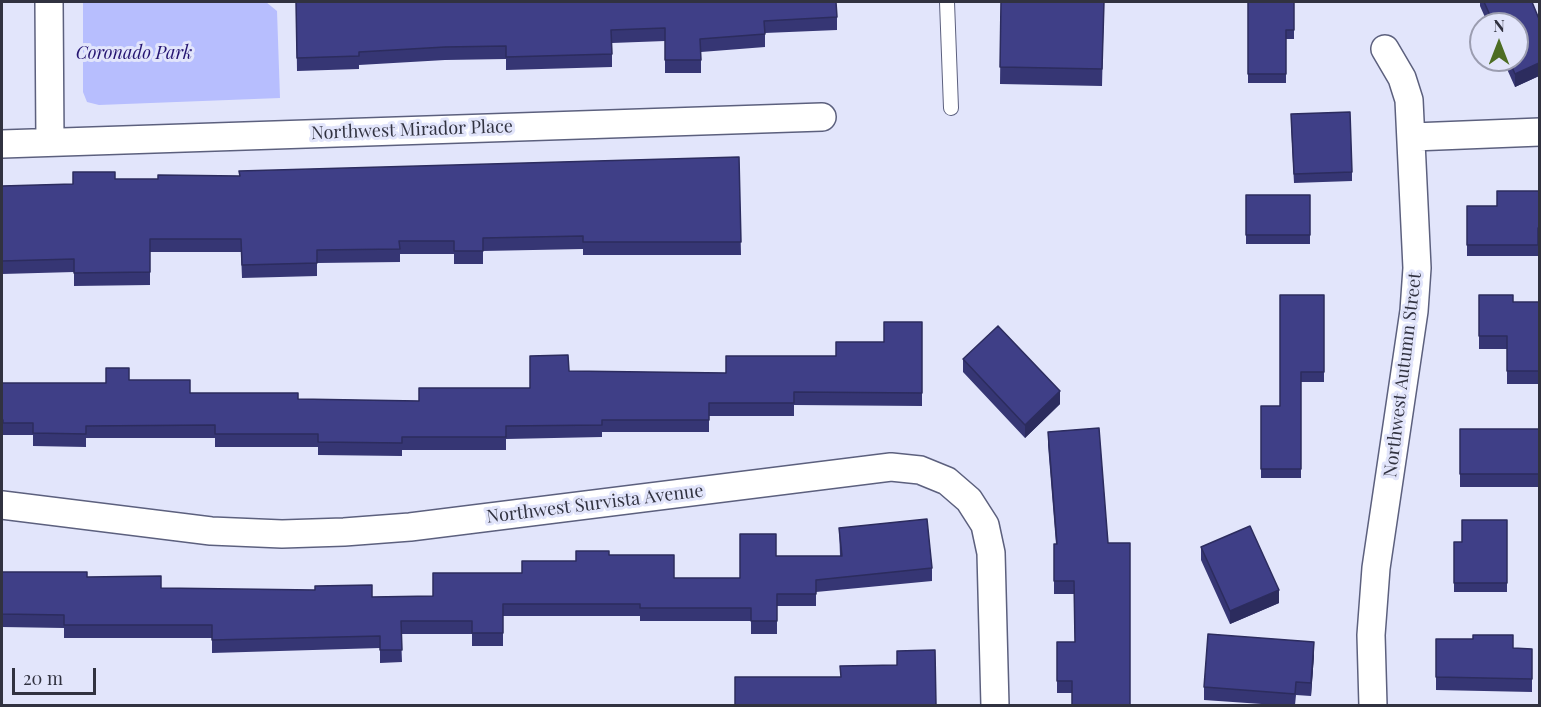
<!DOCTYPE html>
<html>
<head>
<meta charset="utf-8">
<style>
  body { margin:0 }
  #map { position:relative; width:1541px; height:707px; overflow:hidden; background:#e2e5fb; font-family:"Playfair Display",serif }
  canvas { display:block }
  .frame { position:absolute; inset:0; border:3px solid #313240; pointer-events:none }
  .north { position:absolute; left:1469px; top:12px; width:60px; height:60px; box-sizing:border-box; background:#e2e5fb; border:2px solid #9b9db0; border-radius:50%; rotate:0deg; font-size:16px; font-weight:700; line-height:24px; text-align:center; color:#313240 }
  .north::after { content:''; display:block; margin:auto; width:21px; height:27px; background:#4d6d23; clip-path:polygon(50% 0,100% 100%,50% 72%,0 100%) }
  .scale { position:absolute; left:12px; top:668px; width:84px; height:27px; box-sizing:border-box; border:3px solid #313240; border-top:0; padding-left:8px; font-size:18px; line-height:21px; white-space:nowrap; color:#313240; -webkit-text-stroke:4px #e2e5fb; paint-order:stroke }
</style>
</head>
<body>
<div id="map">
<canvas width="1541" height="707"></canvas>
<div class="frame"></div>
<div class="north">N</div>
<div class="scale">20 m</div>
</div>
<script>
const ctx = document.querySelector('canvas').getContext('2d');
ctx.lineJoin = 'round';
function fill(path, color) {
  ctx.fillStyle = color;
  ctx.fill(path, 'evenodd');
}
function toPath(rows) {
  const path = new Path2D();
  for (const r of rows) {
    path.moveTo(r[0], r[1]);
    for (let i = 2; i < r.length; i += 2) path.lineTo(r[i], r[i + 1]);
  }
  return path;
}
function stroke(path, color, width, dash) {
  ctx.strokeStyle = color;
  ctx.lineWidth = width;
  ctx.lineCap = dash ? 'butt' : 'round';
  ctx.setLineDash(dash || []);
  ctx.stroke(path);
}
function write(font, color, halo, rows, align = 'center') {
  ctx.font = font + ' "Playfair Display",serif';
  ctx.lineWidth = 6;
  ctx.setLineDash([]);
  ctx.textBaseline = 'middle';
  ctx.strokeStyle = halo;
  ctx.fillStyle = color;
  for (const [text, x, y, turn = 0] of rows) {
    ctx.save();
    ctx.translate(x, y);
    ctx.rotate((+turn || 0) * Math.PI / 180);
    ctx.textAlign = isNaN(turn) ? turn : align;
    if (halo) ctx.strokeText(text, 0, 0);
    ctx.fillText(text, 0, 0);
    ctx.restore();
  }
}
const green = toPath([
  [83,2,266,2,277,11,280,98,99,105,87,102,83,92]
]);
const service = toPath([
  [947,2,951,108]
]);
const minor = toPath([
  [49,2,50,142],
  [1413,137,1540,132],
  [2,144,822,117],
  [2,505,211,531,282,534,344,532,410,527,891,467,920,470,947,481,969,500,985,525,991,553,995,706],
  [1373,706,1371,635,1376,568,1414,311,1417,268,1409,100,1402,78,1385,49]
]);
const wall = toPath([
  [296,2,837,17,837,30,765,33,765,47,701,52,701,73,665,73,665,41,612,43,612,67,506,70,506,59,445,60,359,65,359,69,297,71],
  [1001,2,1104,2,1102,86,1000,84],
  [1248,2,1294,2,1294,39,1286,39,1286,83,1248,83],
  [1480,2,1532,2,1539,19,1539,76,1515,87,1503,60,1517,60,1517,24,1488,24,1480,6],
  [1291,124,1352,172,1352,181,1294,183],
  [739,157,741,255,583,255,583,249,483,251,483,264,454,264,454,254,400,254,400,262,317,263,317,276,242,278,241,252,150,252,150,285,74,286,74,272,2,274,2,186,73,184,115,179,158,179],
  [1539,191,1539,239,1538,239,1538,256,1467,256,1467,206,1497,206],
  [1246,195,1310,195,1310,244,1246,244],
  [1324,295,1324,382,1301,382,1301,478,1261,478,1261,406,1280,406],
  [1479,295,1513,302,1539,302,1539,384,1507,384,1507,349,1479,349],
  [922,322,922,406,794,405,794,416,709,416,709,432,602,432,602,437,506,439,506,450,402,450,402,456,318,455,318,447,215,447,215,438,86,438,86,447,33,446,33,435,3,435,3,432,2,432,2,383,106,383,129,380,190,393,298,399,419,401,530,388,569,371,726,373,836,356,884,342],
  [963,359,1060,404,1025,438,963,372],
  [1099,428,1072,693,1057,693,1057,642,1075,642,1074,594,1054,594,1054,544,1056,544,1048,445,1048,432],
  [1460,429,1539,429,1539,487,1460,487],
  [1507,520,1507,592,1454,592,1454,542,1462,542],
  [839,528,932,568,932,581,816,592,816,606,777,606,777,634,751,634,751,621,640,621,640,616,503,616,503,646,472,646,472,634,401,634,402,662,380,663,380,648,212,653,212,638,64,638,64,628,2,627,2,572,87,577,161,588,372,597,433,596,522,573,609,555,674,578,740,578,776,556,840,556],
  [1201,547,1279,603,1230,624,1201,560],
  [1436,639,1513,648,1532,649,1532,692,1436,690],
  [1314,655,1311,696,1296,695,1295,705,1276,705,1204,700,1204,687]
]);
const shadedWall = toPath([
  [1539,63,1539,76,1515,87,1515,74],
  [1060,391,1060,404,1025,438,1025,425],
  [1279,590,1279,603,1230,624,1230,611],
  [1314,642,1314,655,1311,696,1311,683]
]);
const building = toPath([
  [296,2,836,2,837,17,764,21,765,34,700,39,701,60,665,60,665,28,611,30,612,54,506,57,506,46,445,47,359,52,359,56,297,58,296,2],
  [1001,2,1104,2,1102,69,1000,67,1001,2],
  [1248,2,1294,2,1294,30,1286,30,1286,74,1248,74,1248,2],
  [1484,2,1532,2,1539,19,1539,63,1515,74,1509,60,1517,60,1517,24,1494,24,1484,2],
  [1350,112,1352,172,1294,174,1291,114,1350,112],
  [739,157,741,242,583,242,583,236,483,238,483,251,454,251,454,241,399,241,400,249,317,250,317,263,242,265,241,239,150,239,150,272,74,273,74,259,2,261,2,186,73,184,73,172,115,172,115,179,158,179,158,175,240,176,239,171,739,157],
  [1497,191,1539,191,1539,228,1538,228,1538,245,1467,245,1467,206,1497,206,1497,191],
  [1246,195,1310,195,1310,235,1246,235,1246,195],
  [1280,295,1324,295,1324,372,1301,372,1301,469,1261,469,1261,406,1280,406,1280,295],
  [1479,295,1513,295,1513,302,1539,302,1539,371,1507,371,1507,336,1479,336,1479,295],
  [884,322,922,322,922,393,794,392,794,403,709,403,709,420,602,420,602,425,506,426,506,437,402,437,402,443,318,442,318,434,215,434,215,425,86,426,86,434,33,433,33,423,3,423,3,420,2,420,2,383,106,383,106,368,129,368,129,380,190,380,190,393,298,393,298,399,419,401,419,388,530,388,530,356,568,355,569,371,726,373,726,356,836,356,836,342,884,342,884,322],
  [998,326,1060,391,1025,425,963,359,998,326],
  [1099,428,1108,543,1130,543,1130,705,1072,705,1072,681,1057,681,1057,642,1075,642,1074,581,1054,581,1054,544,1057,544,1048,432,1099,428],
  [1460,429,1539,429,1539,474,1460,474,1460,429],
  [927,519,932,568,816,580,816,594,777,594,777,621,751,621,751,608,640,608,640,604,503,604,503,633,472,633,472,621,401,621,402,650,380,650,380,636,212,640,212,625,64,625,64,615,2,614,2,572,87,572,87,577,161,576,161,588,315,590,315,586,372,585,372,597,433,596,433,573,522,573,522,561,576,561,576,551,609,551,609,555,674,555,674,578,740,578,740,534,776,534,776,556,842,556,839,528,927,519],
  [1462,520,1507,520,1507,583,1454,583,1454,542,1462,542,1462,520],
  [1250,526,1279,590,1230,611,1201,547,1250,526],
  [1208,634,1314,642,1311,683,1296,682,1295,694,1204,687,1208,634],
  [1473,635,1513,635,1513,648,1532,649,1532,679,1436,677,1436,639,1473,639,1473,635],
  [935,650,936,705,735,705,735,677,841,677,840,666,897,665,897,651,935,650]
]);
const parkNames = [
  ["Coronado Park",134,53]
];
const streetNames = [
  ["Northwest Mirador Place",412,130,-2],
  ["Northwest Autumn Street",1403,375,-83],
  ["Northwest Survista Avenue",595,504,-7]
];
fill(green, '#b7befe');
stroke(service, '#5c607e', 16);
stroke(minor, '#5c607e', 30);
stroke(service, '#fff', 14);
stroke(minor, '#fff', 27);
fill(wall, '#363674');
fill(shadedWall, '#2c2c5e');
fill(building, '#3f3f87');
stroke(building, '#2c2c5e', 1.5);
write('italic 18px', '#241471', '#e2e5fb', parkNames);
write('18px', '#313240', '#e2e5fb', streetNames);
</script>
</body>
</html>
